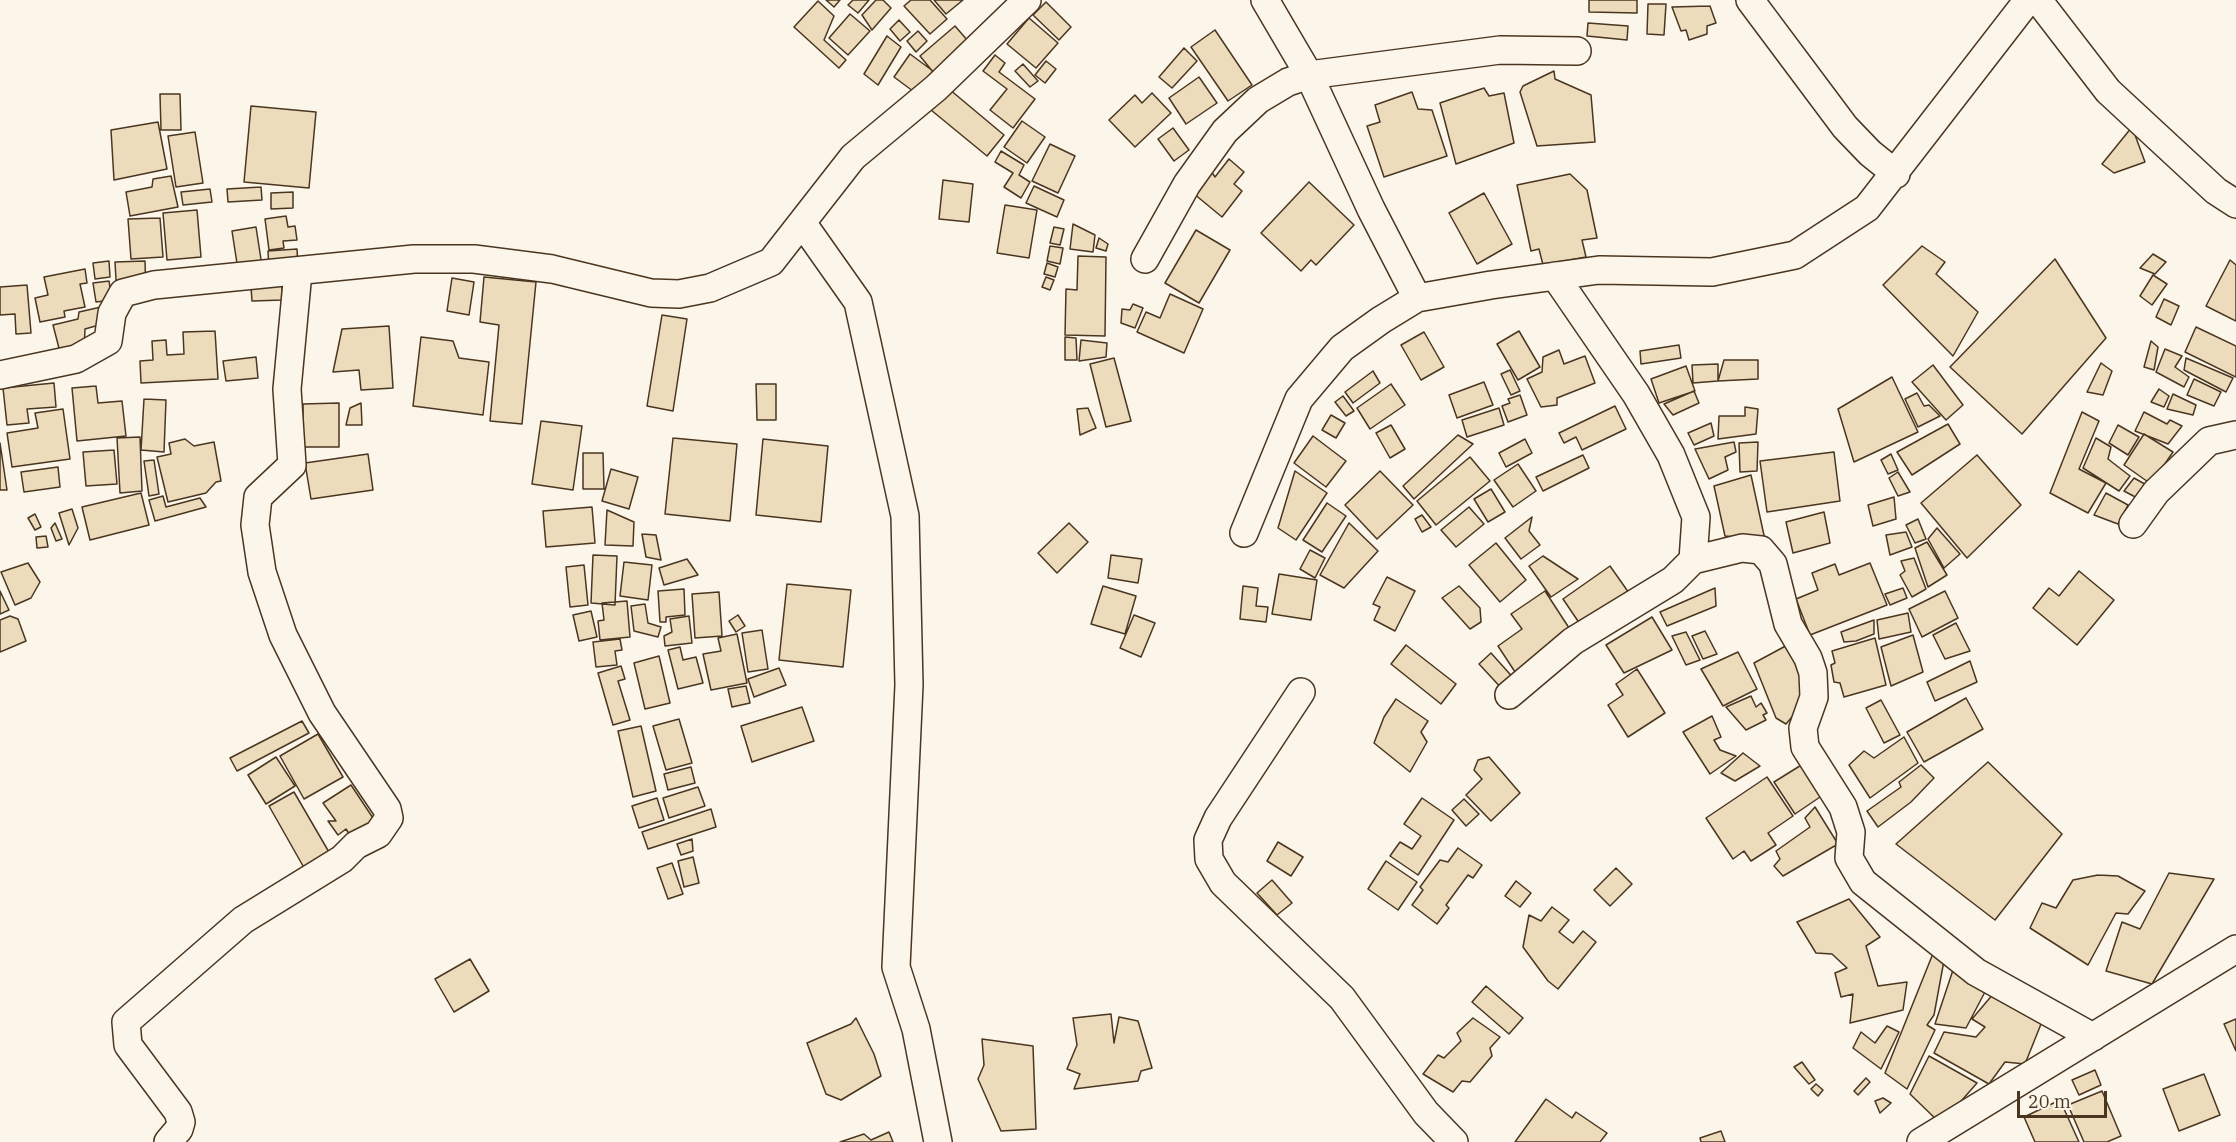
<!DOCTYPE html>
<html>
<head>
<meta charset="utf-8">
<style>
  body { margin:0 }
  #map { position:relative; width:2236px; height:1142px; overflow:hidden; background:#fbf6e9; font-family:"IBM Plex Serif",serif }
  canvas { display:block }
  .scale { position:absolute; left:2017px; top:1091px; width:90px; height:27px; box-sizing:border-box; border:3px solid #4a3520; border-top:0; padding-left:8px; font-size:18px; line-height:21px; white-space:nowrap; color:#4a3520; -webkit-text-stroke:4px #fbf6e9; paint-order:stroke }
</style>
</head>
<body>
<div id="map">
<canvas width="2236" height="1142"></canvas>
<div class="scale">20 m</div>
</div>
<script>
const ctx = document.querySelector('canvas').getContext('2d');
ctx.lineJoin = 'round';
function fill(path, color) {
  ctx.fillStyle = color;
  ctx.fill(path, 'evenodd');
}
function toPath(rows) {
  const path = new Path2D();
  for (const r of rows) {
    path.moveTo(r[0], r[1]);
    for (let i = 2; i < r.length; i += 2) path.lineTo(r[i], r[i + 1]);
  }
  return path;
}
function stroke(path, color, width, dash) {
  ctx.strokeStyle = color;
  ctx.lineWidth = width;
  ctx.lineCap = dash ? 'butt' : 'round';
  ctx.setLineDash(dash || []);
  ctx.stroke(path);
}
const building = toPath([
  [826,0,840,0,834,7,826,0],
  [853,0,869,0,858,13,848,5,853,0],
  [876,0,883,0,891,8,872,30,862,15,876,0],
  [911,0,930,0,947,19,930,34,904,6,911,0],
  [934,0,963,0,946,14,934,0],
  [1589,0,1637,0,1637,13,1589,12,1589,0],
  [818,1,834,16,824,40,846,60,839,68,794,27,818,1],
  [1046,2,1071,27,1059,40,1033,15,1046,2],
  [1648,4,1666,4,1664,35,1647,34,1648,4],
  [1710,6,1716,23,1707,26,1707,34,1689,40,1686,30,1681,31,1672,7,1710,6],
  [850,14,870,31,848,55,829,38,850,14],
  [1029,18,1058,43,1036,68,1007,44,1029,18],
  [899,20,910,32,900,41,890,29,899,20],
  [1588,23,1628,26,1627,40,1587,36,1588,23],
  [955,26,968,41,933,72,920,56,955,26],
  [1215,30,1252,85,1228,101,1191,47,1215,30],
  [918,31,927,41,916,52,907,41,918,31],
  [887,36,901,47,878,85,864,74,887,36],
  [1184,48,1197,61,1172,88,1159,77,1184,48],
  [910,54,937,74,921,97,894,77,910,54],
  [995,55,1005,63,999,72,1035,99,1013,128,990,110,1007,89,983,71,995,55],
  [1046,61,1056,69,1045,83,1035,75,1046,61],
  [1023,64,1038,81,1030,87,1015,71,1023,64],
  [1554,71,1555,79,1591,95,1595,142,1537,146,1520,92,1523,86,1554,71],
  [1199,77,1217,103,1186,124,1169,98,1199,77],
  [1484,88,1489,96,1504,93,1514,143,1456,164,1440,103,1484,88],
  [949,89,1004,135,987,156,931,110,949,89],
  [1412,92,1418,109,1432,110,1447,156,1384,177,1367,126,1380,122,1375,105,1412,92],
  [1152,93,1171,113,1135,147,1109,120,1135,95,1142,103,1152,93],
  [160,94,180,94,181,130,161,130,160,94],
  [251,106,316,112,309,188,244,182,251,106],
  [1022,121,1045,137,1027,163,1004,147,1022,121],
  [158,122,167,169,114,180,111,130,158,122],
  [2132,127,2145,162,2114,173,2102,164,2132,127],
  [1173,128,1189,150,1174,161,1158,139,1173,128],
  [195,132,203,183,176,187,168,136,195,132],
  [1050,144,1075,156,1058,193,1032,181,1050,144],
  [1001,151,1024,165,1019,175,1030,182,1021,198,1004,187,1013,173,995,162,1001,151],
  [1229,159,1244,172,1234,184,1242,191,1222,217,1193,193,1211,171,1215,177,1229,159],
  [1570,174,1587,190,1597,238,1582,240,1586,257,1543,265,1539,249,1531,251,1517,185,1570,174],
  [171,176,178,207,130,216,126,192,152,187,153,179,171,176],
  [943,180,973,184,969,222,939,219,943,180],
  [1309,182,1354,225,1316,265,1311,260,1301,271,1261,233,1309,182],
  [1034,186,1064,200,1057,217,1026,203,1034,186],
  [261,187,262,200,228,202,227,189,261,187],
  [210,189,212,202,183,205,181,192,210,189],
  [293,192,293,208,271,209,271,193,293,192],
  [1484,193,1512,244,1477,264,1449,213,1484,193],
  [1005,205,1037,210,1029,258,997,253,1005,205],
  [197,210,201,257,167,260,163,213,197,210],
  [286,216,288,227,295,226,297,240,283,241,284,248,269,250,265,219,286,216],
  [160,218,163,257,131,259,128,219,160,218],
  [1073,224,1095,235,1093,252,1070,249,1073,224],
  [256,227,262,266,238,270,232,231,256,227],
  [1054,227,1064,229,1060,245,1050,243,1054,227],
  [1196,230,1230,250,1199,303,1165,283,1196,230],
  [1099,238,1108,244,1106,251,1096,248,1099,238],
  [1050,246,1063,248,1060,264,1047,261,1050,246],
  [1922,246,1945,262,1936,274,1978,312,1953,356,1883,285,1922,246],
  [297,249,298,267,269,269,268,251,297,249],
  [2153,254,2166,262,2155,274,2140,268,2153,254],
  [1078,256,1106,257,1105,336,1065,335,1066,289,1077,290,1078,256],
  [2055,259,2106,338,2022,434,1950,367,2055,259],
  [2230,260,2236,265,2236,321,2206,306,2230,260],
  [109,261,110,277,95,279,93,263,109,261],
  [145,261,146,295,117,297,115,262,145,261],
  [1047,263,1058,267,1055,277,1044,274,1047,263],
  [85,269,87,283,80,284,85,307,64,311,65,317,40,322,35,298,48,295,44,277,85,269],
  [2153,275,2167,284,2152,305,2140,296,2153,275],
  [484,277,536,282,522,424,490,421,499,325,480,322,484,277],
  [1046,277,1054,280,1050,290,1042,287,1046,277],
  [452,278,474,282,469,315,447,311,452,278],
  [109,281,112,300,96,302,93,283,109,281],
  [27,285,31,333,16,334,15,314,0,315,0,287,27,285],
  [282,286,283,300,252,301,251,287,282,286],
  [1170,294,1203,309,1184,353,1137,332,1146,312,1160,318,1170,294],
  [2164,299,2179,306,2171,325,2156,317,2164,299],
  [1133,304,1143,308,1135,328,1121,323,1122,309,1130,310,1133,304],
  [101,307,106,323,85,329,84,350,61,356,53,325,78,319,79,312,101,307],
  [662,315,687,319,673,411,647,406,662,315],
  [389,326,393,388,361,390,359,370,333,372,342,329,389,326],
  [2196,327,2236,346,2236,377,2185,352,2196,327],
  [215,331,218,379,141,383,140,361,153,360,152,341,166,340,167,355,184,354,183,332,215,331],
  [1519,331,1540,367,1518,380,1497,344,1519,331],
  [1424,332,1444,367,1421,380,1401,345,1424,332],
  [421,337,453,341,459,358,489,362,483,415,413,406,421,337],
  [1065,337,1076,338,1077,360,1065,360,1065,337],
  [1081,340,1107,343,1106,357,1079,361,1081,340],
  [2151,341,2158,347,2154,370,2144,367,2151,341],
  [1679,345,1681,358,1641,364,1640,351,1679,345],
  [2165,349,2182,356,2175,367,2189,377,2184,387,2156,372,2165,349],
  [1559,350,1564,364,1585,356,1595,383,1557,398,1557,405,1541,407,1527,379,1542,372,1543,357,1559,350],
  [256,357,258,378,226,381,223,361,256,357],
  [1114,358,1131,421,1106,427,1090,364,1114,358],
  [2186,358,2233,378,2226,392,2184,370,2186,358],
  [1724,360,1758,360,1758,379,1718,381,1724,360],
  [2101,363,2112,371,2103,395,2087,392,2101,363],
  [1718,364,1718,381,1693,383,1692,365,1718,364],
  [1933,365,1963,405,1946,420,1912,382,1933,365],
  [1686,366,1695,391,1659,403,1651,379,1686,366],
  [1510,370,1520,391,1511,395,1501,374,1510,370],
  [1373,371,1380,383,1353,403,1345,392,1373,371],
  [1892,377,1918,432,1854,462,1838,409,1892,377],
  [2194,379,2221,392,2214,406,2187,395,2194,379],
  [1484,382,1493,405,1457,418,1449,395,1484,382],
  [54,383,56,407,27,409,29,423,7,425,3,388,54,383],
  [756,384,776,384,776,420,757,420,756,384],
  [1391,384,1405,405,1370,429,1357,408,1391,384],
  [96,386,98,403,122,401,126,436,77,441,72,388,96,386],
  [2159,389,2169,396,2164,407,2151,402,2159,389],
  [1694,391,1699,403,1673,415,1664,404,1694,391],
  [1917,393,1924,406,1929,405,1940,416,1918,427,1905,399,1917,393],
  [2173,394,2196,405,2193,415,2167,409,2173,394],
  [1520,395,1527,415,1508,422,1502,406,1510,403,1508,399,1520,395],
  [1343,396,1354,411,1346,416,1335,402,1343,396],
  [144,399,166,400,164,452,141,450,144,399],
  [339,403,339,447,303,447,303,404,339,403],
  [361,403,362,425,346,425,350,408,361,403],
  [1615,406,1626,429,1582,450,1576,437,1564,443,1559,433,1615,406],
  [1745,407,1758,409,1756,434,1718,439,1719,416,1745,416,1745,407],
  [1088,408,1096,428,1080,435,1077,409,1088,408],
  [1499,408,1504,425,1467,437,1462,420,1499,408],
  [63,409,70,459,12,467,7,433,38,428,35,413,63,409],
  [2082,412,2099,421,2079,469,2106,483,2088,513,2050,493,2082,412],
  [2144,412,2167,424,2170,420,2182,426,2168,444,2135,431,2144,412],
  [1331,415,1345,423,1336,438,1322,430,1331,415],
  [541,421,582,426,573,490,532,484,541,421],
  [1711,423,1714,436,1694,445,1688,433,1711,423],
  [1948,424,1960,444,1912,475,1897,452,1948,424],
  [1391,425,1405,449,1390,458,1376,433,1391,425],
  [2118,425,2139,437,2128,455,2109,443,2118,425],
  [2144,434,2173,452,2151,484,2124,465,2144,434],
  [1458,435,1473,444,1414,499,1403,486,1458,435],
  [1313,436,1346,461,1326,487,1294,463,1313,436],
  [140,437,142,491,120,493,117,438,140,437],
  [673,438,737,444,730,521,665,514,673,438],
  [2096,438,2111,447,2108,459,2130,476,2119,491,2083,468,2096,438],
  [185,439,194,446,214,442,221,481,216,482,206,493,168,502,157,457,171,454,169,443,185,439],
  [763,439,828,446,821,522,756,515,763,439],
  [1525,439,1532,453,1506,467,1499,453,1525,439],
  [1734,442,1736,452,1725,457,1728,470,1709,479,1695,449,1734,442],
  [1758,442,1757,471,1740,472,1739,443,1758,442],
  [0,443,7,490,0,490,0,443],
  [114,450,117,484,86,486,83,452,114,450],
  [1834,452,1840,501,1767,512,1760,461,1834,452],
  [583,453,603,453,604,489,583,489,583,453],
  [368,454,373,490,311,499,305,463,368,454],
  [1891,454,1898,470,1888,474,1881,460,1891,454],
  [1583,455,1589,468,1543,491,1536,477,1583,455],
  [1977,455,2021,505,1967,558,1921,503,1977,455],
  [1470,457,1490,481,1436,525,1417,501,1470,457],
  [154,460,159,494,149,496,144,461,154,460],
  [1518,464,1536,491,1513,507,1494,480,1518,464],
  [58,467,60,487,24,492,21,472,58,467],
  [611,469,638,477,629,509,602,501,611,469],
  [1295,471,1327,493,1296,540,1278,528,1295,471],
  [1380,471,1413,505,1377,539,1345,505,1380,471],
  [1898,472,1910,492,1898,496,1889,478,1898,472],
  [1751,475,1765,540,1725,536,1714,486,1751,475],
  [2134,478,2150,487,2139,499,2124,491,2134,478],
  [1491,489,1505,512,1488,522,1474,499,1491,489],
  [141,493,149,525,90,540,82,507,141,493],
  [2106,493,2128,505,2118,524,2094,515,2106,493],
  [163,496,166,507,200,498,206,507,155,521,149,500,163,496],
  [1894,497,1896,519,1873,526,1868,505,1894,497],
  [1327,503,1346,516,1322,552,1303,540,1327,503],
  [592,507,595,543,546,547,543,511,592,507],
  [1469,507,1484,524,1456,547,1441,530,1469,507],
  [72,509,78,528,69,545,59,513,72,509],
  [607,510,634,522,633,546,605,545,607,510],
  [1824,512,1830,543,1793,553,1786,522,1824,512],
  [35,514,41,527,35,530,28,518,35,514],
  [1422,515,1431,527,1422,532,1415,519,1422,515],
  [1532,517,1529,531,1540,545,1521,559,1505,538,1532,517],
  [1918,519,1926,539,1915,543,1906,525,1918,519],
  [55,523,62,539,56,541,51,528,55,523],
  [1069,523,1088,542,1057,573,1038,553,1069,523],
  [1349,523,1378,551,1344,588,1320,575,1349,523],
  [1937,528,1960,554,1944,568,1928,539,1937,528],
  [1906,532,1912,547,1890,555,1886,535,1906,532],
  [642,534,656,535,661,560,646,557,642,534],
  [46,536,48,547,37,548,36,537,46,536],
  [1927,542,1947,575,1928,587,1915,548,1927,542],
  [1496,543,1526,580,1500,602,1469,565,1496,543],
  [1310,550,1325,558,1315,578,1300,569,1310,550],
  [593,555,617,556,615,605,591,603,593,555],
  [1111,555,1142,559,1138,583,1108,578,1111,555],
  [1543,556,1578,579,1551,597,1529,566,1543,556],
  [1914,558,1926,589,1912,597,1900,575,1905,571,1901,561,1914,558],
  [687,559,698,575,664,585,659,568,687,559],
  [624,562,652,565,648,600,620,596,624,562],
  [28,563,40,582,31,598,15,605,1,572,28,563],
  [1870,563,1887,605,1810,635,1796,599,1818,590,1812,573,1835,564,1839,575,1870,563],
  [584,565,588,605,570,607,566,567,584,565],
  [1610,566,1629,593,1582,627,1563,599,1610,566],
  [2079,571,2114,600,2077,645,2033,608,2049,588,2059,596,2079,571],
  [1279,574,1317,580,1311,620,1272,614,1279,574],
  [1387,577,1415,591,1395,631,1374,620,1380,607,1373,604,1387,577],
  [787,584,851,590,843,667,779,660,787,584],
  [1103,586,1136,596,1125,634,1091,624,1103,586],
  [1243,586,1258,588,1256,606,1268,607,1266,622,1240,619,1243,586],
  [1459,586,1480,608,1481,622,1470,629,1442,598,1459,586],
  [1715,588,1716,606,1667,626,1660,612,1715,588],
  [1903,588,1907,598,1890,605,1885,594,1903,588],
  [684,589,685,615,666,617,666,622,660,622,658,591,684,589],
  [0,591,9,610,0,614,0,591],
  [1545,591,1573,634,1521,681,1498,646,1522,629,1511,614,1545,591],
  [1945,591,1958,618,1922,637,1909,609,1945,591],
  [719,592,722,636,695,638,692,594,719,592],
  [627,601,630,637,600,640,598,621,604,620,602,603,627,601],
  [645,604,648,623,661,627,658,637,634,631,631,606,645,604],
  [591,611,597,637,579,641,573,615,591,611],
  [1908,613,1911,632,1879,639,1877,620,1908,613],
  [738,615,745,626,736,632,729,621,738,615],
  [1134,615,1155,623,1141,657,1120,648,1134,615],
  [10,616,18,619,26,641,0,652,0,620,10,616],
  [689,616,692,643,665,646,664,636,672,632,670,619,689,616],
  [1652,617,1672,650,1624,673,1606,645,1652,617],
  [1874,620,1874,634,1856,641,1844,642,1841,632,1874,620],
  [1956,623,1970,651,1945,659,1933,635,1956,623],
  [762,630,768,669,748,672,742,633,762,630],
  [1705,631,1717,654,1703,659,1692,636,1705,631],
  [1686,632,1700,660,1686,665,1672,636,1686,632],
  [737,634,747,683,711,690,703,654,721,651,718,638,737,634],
  [1913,635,1923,672,1891,686,1881,647,1913,635],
  [1875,638,1886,685,1844,697,1840,683,1834,682,1831,665,1835,663,1832,651,1875,638],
  [620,639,622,650,615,651,617,665,596,667,593,642,620,639],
  [1793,642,1814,691,1786,724,1776,718,1754,663,1793,642],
  [1406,645,1456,684,1441,704,1391,664,1406,645],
  [680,647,683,660,696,657,703,683,678,689,668,650,680,647],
  [1738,652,1757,689,1723,706,1701,669,1738,652],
  [1491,653,1517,682,1505,692,1479,664,1491,653],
  [659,656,670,703,645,709,634,663,659,656],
  [1970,661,1977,682,1935,701,1927,682,1970,661],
  [621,666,625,679,618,681,630,720,613,725,598,673,621,666],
  [779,668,786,685,754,697,748,679,779,668],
  [1637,669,1665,713,1628,737,1608,705,1623,695,1616,684,1637,669],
  [746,686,750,703,732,707,728,689,746,686],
  [1751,696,1756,707,1761,703,1767,713,1763,715,1766,720,1746,730,1726,707,1751,696],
  [1966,698,1983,729,1924,762,1907,732,1966,698],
  [1396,699,1428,721,1421,732,1427,742,1410,772,1374,743,1384,717,1396,699],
  [1881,700,1900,735,1884,743,1866,708,1881,700],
  [802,707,814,741,752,762,741,726,802,707],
  [1712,716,1721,737,1714,740,1720,750,1736,756,1710,774,1683,732,1712,716],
  [679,719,692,763,666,770,653,726,679,719],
  [302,721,309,733,237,771,230,758,302,721],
  [641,726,656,791,633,797,618,731,641,726],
  [318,734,343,777,304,799,280,756,318,734],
  [1904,737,1918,763,1870,798,1849,765,1864,751,1874,758,1904,737],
  [1743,753,1760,766,1735,781,1721,773,1743,753],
  [276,757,295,786,266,804,248,775,276,757],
  [1489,757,1520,793,1491,821,1466,795,1482,779,1474,770,1478,760,1489,757],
  [1988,762,2062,834,1995,920,1896,844,1988,762],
  [1803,764,1823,795,1795,814,1774,782,1803,764],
  [1921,765,1934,778,1911,802,1878,827,1867,811,1901,787,1899,782,1921,765],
  [691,767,695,783,668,790,664,774,691,767],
  [1767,777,1793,816,1768,833,1776,845,1751,861,1744,851,1733,859,1706,818,1767,777],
  [351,785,379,827,355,843,346,829,338,835,328,821,336,821,323,803,351,785],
  [698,787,705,806,669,818,663,798,698,787],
  [294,792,333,859,307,873,269,806,294,792],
  [657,798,664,820,639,828,632,806,657,798],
  [1422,798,1454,820,1418,875,1390,856,1400,842,1412,849,1421,836,1404,824,1422,798],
  [1464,799,1479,814,1466,826,1452,810,1464,799],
  [1815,807,1838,844,1783,876,1774,866,1780,859,1776,851,1810,827,1805,818,1815,807],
  [711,809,716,827,648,849,642,832,711,809],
  [692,839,693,851,681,855,677,844,692,839],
  [1278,842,1303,857,1291,876,1267,861,1278,842],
  [1458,848,1482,865,1473,878,1468,875,1446,905,1449,908,1437,924,1412,905,1423,890,1420,887,1440,860,1448,862,1458,848],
  [693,857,699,883,684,887,678,861,693,857],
  [1386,861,1417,882,1398,910,1368,889,1386,861],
  [672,863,683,894,668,899,657,868,672,863],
  [1616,868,1632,884,1610,906,1594,890,1616,868],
  [2169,873,2214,879,2152,984,2106,971,2122,922,2140,929,2169,873],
  [2098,875,2118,876,2145,891,2128,914,2116,913,2088,965,2030,928,2042,903,2056,908,2073,880,2098,875],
  [1272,880,1292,903,1277,915,1257,893,1272,880],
  [1516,881,1531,893,1520,907,1505,896,1516,881],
  [1849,899,1880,937,1866,946,1878,986,1907,982,1903,1010,1850,1023,1853,994,1841,997,1835,973,1847,968,1832,954,1816,953,1797,922,1849,899],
  [1552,907,1569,920,1559,932,1573,943,1583,931,1596,942,1558,989,1548,981,1523,947,1529,915,1541,921,1552,907],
  [1934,951,1945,955,1934,1015,1927,1025,1935,1030,1907,1089,1885,1073,1934,951],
  [470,959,489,991,454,1012,435,979,470,959],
  [1954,967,1986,990,1966,1028,1935,1024,1954,967],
  [1486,986,1523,1018,1509,1034,1472,1002,1486,986],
  [1994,993,2043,1019,2025,1064,2005,1062,1989,1084,1934,1053,1944,1032,1976,1037,1985,1027,1972,1019,1994,993],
  [1111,1014,1114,1043,1119,1017,1138,1021,1152,1068,1141,1071,1138,1081,1074,1089,1080,1074,1067,1069,1077,1045,1073,1018,1111,1014],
  [856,1018,874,1054,881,1076,841,1100,826,1094,807,1043,851,1024,856,1018],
  [1473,1018,1500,1037,1490,1048,1492,1056,1470,1082,1462,1081,1453,1092,1423,1074,1438,1055,1444,1058,1461,1041,1457,1033,1473,1018],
  [2236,1019,2236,1051,2224,1024,2236,1019],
  [1887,1026,1899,1032,1881,1069,1853,1048,1861,1032,1875,1043,1887,1026],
  [982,1039,1033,1046,1036,1129,1001,1131,978,1079,984,1065,982,1039],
  [1929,1056,1977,1083,1941,1124,1910,1094,1929,1056],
  [1802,1062,1815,1080,1809,1084,1794,1067,1802,1062],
  [2095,1070,2101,1085,2079,1095,2072,1080,2095,1070],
  [2204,1074,2220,1115,2179,1131,2163,1089,2204,1074],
  [1866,1078,1870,1082,1858,1095,1854,1091,1866,1078],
  [1816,1084,1823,1090,1818,1096,1811,1089,1816,1084],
  [2102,1091,2121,1136,2107,1142,2084,1142,2068,1105,2102,1091],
  [1883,1098,1891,1103,1880,1113,1875,1101,1883,1098],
  [1546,1099,1572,1118,1576,1112,1607,1133,1600,1142,1515,1142,1546,1099],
  [2060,1100,2079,1142,2035,1142,2024,1117,2060,1100],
  [1721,1131,1725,1142,1701,1142,1700,1138,1721,1131],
  [889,1132,893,1142,840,1142,864,1134,871,1140,889,1132]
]);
const minor = toPath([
  [1265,0,1309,75,1371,209,1417,298],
  [1750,0,1845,127,1870,153,1896,174],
  [2038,0,2108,91,2216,191,2236,204],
  [803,224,858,302,905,516,909,685,896,967,916,1029,938,1142],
  [1145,259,1187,184,1225,131,1258,100,1288,82,1309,75,1500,50,1577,51],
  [0,375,76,359,108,341,112,313,123,293,154,285,414,259,474,259,552,269,651,293,679,294,710,288,771,262,853,157,936,88,1027,0],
  [2133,524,2156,492,2209,441,2236,435],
  [1244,533,1299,399,1342,348,1381,320,1417,298,1491,285,1599,270,1712,272,1795,255,1867,208,2028,0],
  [1693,560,1742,548,1761,550,1773,564,1788,624,1808,658,1813,673,1814,697,1803,728,1805,747,1843,807,1851,832,1849,858,1863,882,1976,972,2093,1037],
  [1301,692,1218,818,1208,840,1209,859,1223,883,1342,998,1426,1113,1454,1142],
  [1509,695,1573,641,1673,580,1693,560,1696,517,1671,455,1636,394,1555,276],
  [168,1142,179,1129,181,1122,178,1112,128,1045,126,1022,243,920,342,859,356,845,378,834,389,818,387,809,322,713,283,635,262,572,255,525,258,497,292,465,287,389,298,272],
  [1921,1142,2236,949]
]);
fill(building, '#ecdcbc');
stroke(building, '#4a3520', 1.5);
stroke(minor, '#4a3520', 30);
stroke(minor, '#fbf6e9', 27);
</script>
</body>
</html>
